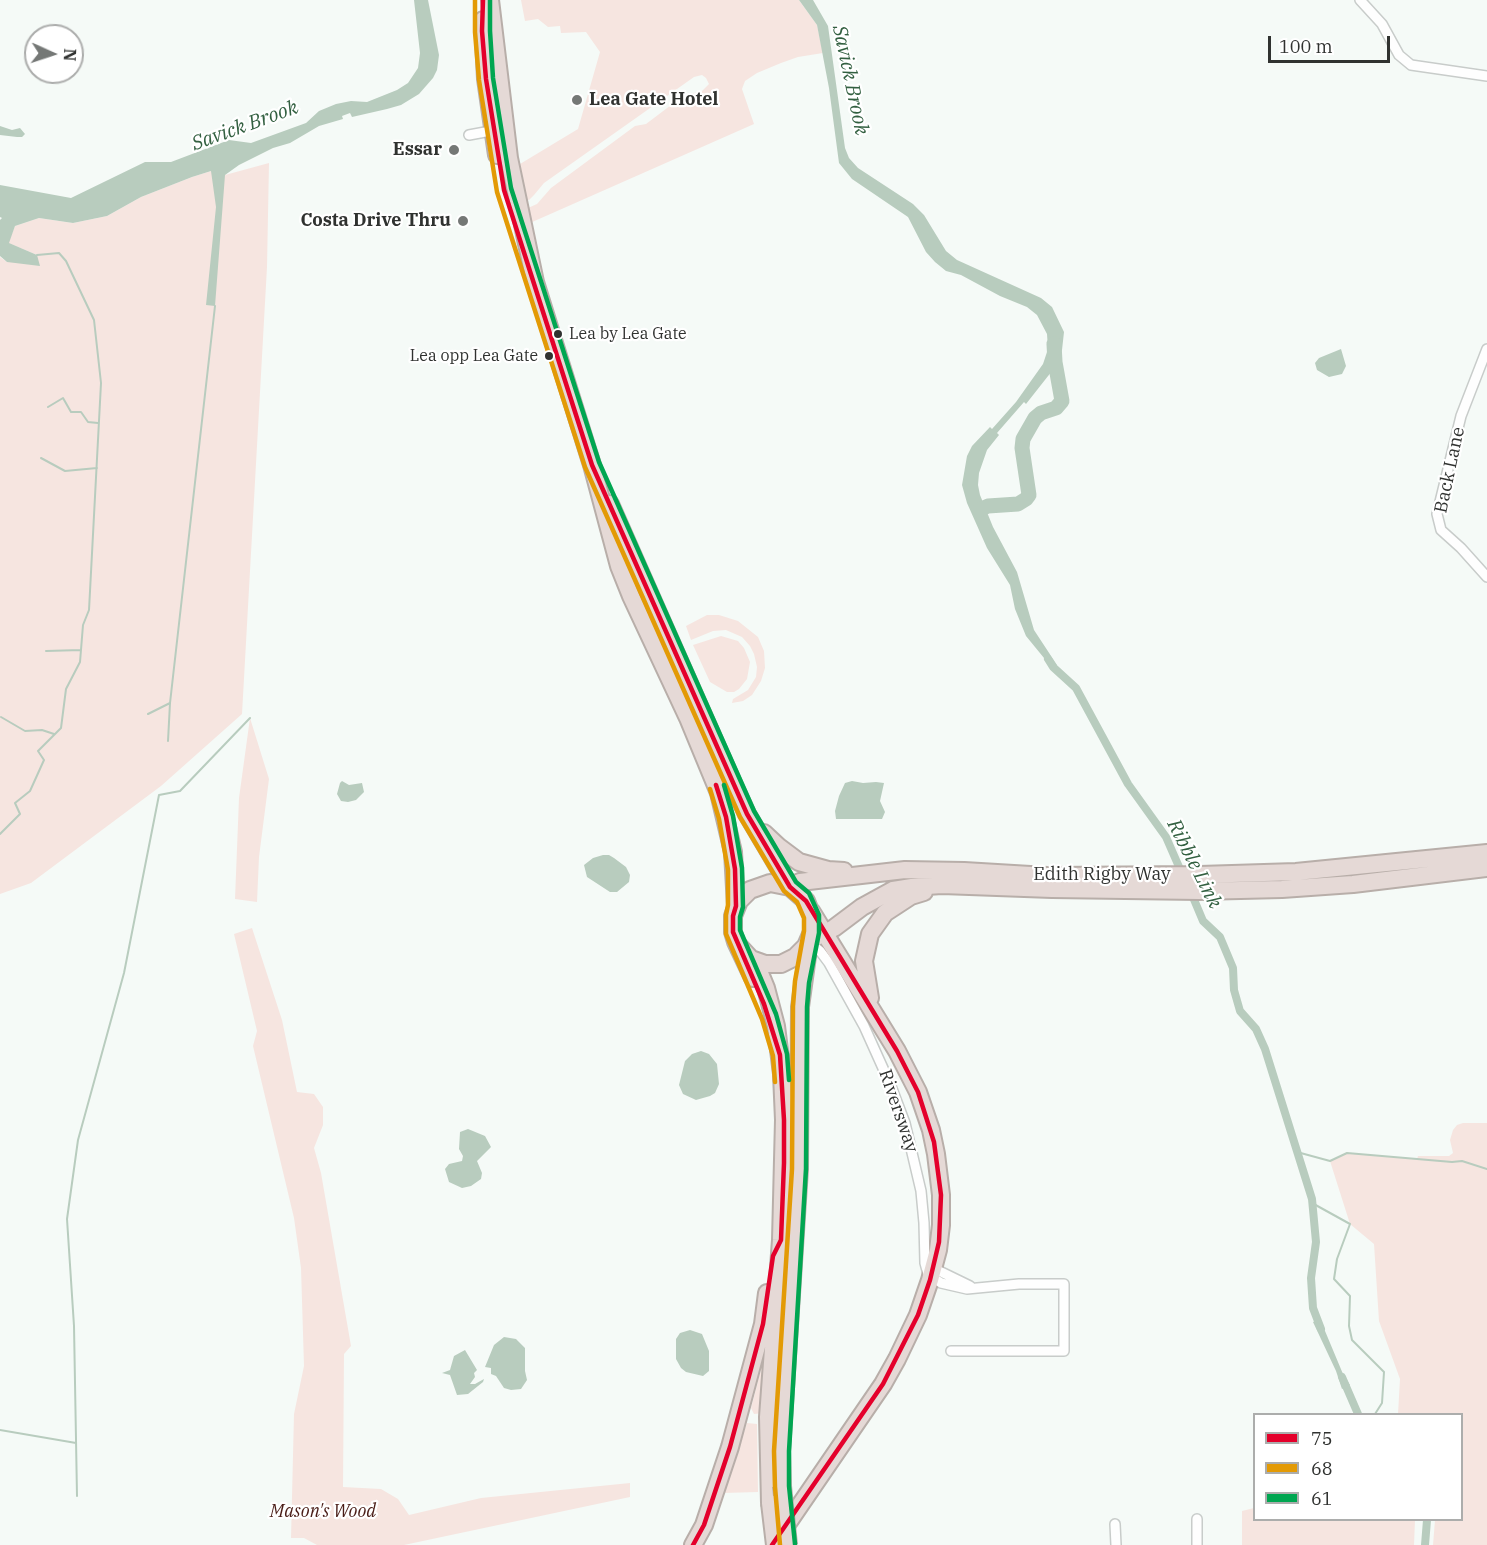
<!DOCTYPE html>
<html>
<head>
<meta charset="utf-8">
<style>
  body { margin:0 }
  #map { position:relative; width:1487px; height:1545px; overflow:hidden; background:#f5faf7; font-family:"IBM Plex Serif",serif }
  canvas { display:block }
  .legend { position:absolute; left:1253px; top:1413px; width:210px; height:108px; box-sizing:border-box; background:#fff; border:2px solid #acadac; margin:0; padding:8px 10px; list-style:none; font-size:18px; color:#303230 }
  .legend li { display:flex; align-items:center; gap:12px; height:30px }
  .legend b { width:30px; border:2px solid #acadac }
  .north { position:absolute; left:24px; top:24px; width:60px; height:60px; box-sizing:border-box; background:#fff; border:2px solid #acadac; border-radius:50%; rotate:93deg; font-size:16px; font-weight:700; line-height:24px; text-align:center; color:#303230 }
  .north::after { content:''; display:block; margin:auto; width:21px; height:27px; background:#757876; clip-path:polygon(50% 0,100% 100%,50% 72%,0 100%) }
  .scale { position:absolute; left:1268px; top:36px; width:122px; height:27px; box-sizing:border-box; border:3px solid #303230; border-top:0; padding-left:8px; font-size:18px; line-height:21px; white-space:nowrap; color:#303230; -webkit-text-stroke:4px #fff; paint-order:stroke }
</style>
</head>
<body>
<div id="map">
<canvas width="1487" height="1545"></canvas>
<ul class="legend">
<li><b style="height:8px;background:#e4002b"></b>75</li>
<li><b style="height:8px;background:#e39a05"></b>68</li>
<li><b style="height:8px;background:#00a651"></b>61</li>
</ul>
<div class="north">N</div>
<div class="scale">100 m</div>
</div>
<script>
const ctx = document.querySelector('canvas').getContext('2d');
ctx.lineJoin = 'round';
function fill(path, color) {
  ctx.fillStyle = color;
  ctx.fill(path, 'evenodd');
}
function toPath(rows) {
  const path = new Path2D();
  for (const r of rows) {
    path.moveTo(r[0], r[1]);
    for (let i = 2; i < r.length; i += 2) path.lineTo(r[i], r[i + 1]);
  }
  return path;
}
function stroke(path, color, width, dash) {
  ctx.strokeStyle = color;
  ctx.lineWidth = width;
  ctx.lineCap = dash ? 'butt' : 'round';
  ctx.setLineDash(dash || []);
  ctx.stroke(path);
}
function write(font, color, halo, rows, align = 'center') {
  ctx.font = font + ' "IBM Plex Serif",serif';
  ctx.lineWidth = 4.5;
  ctx.setLineDash([]);
  ctx.textBaseline = 'middle';
  ctx.strokeStyle = halo;
  ctx.fillStyle = color;
  for (const [text, x, y, turn = 0] of rows) {
    ctx.save();
    ctx.translate(x, y);
    ctx.rotate((+turn || 0) * Math.PI / 180);
    ctx.textAlign = isNaN(turn) ? turn : align;
    if (halo) ctx.strokeText(text, 0, 0);
    ctx.fillText(text, 0, 0);
    ctx.restore();
  }
}
const green = toPath([
  [521,0,799,0,817,25,823,53,798,57,781,63,757,73,745,81,742,89,754,124,530,223,528,208,537,204,551,188,635,126,646,124,683,96,702,91,709,84,706,78,702,75,694,77,544,183,534,195,529,200,526,199,520,164,578,129,600,52,586,32,561,33,560,26,548,27,538,19,525,21],
  [269,163,267,267,242,714,161,786,31,883,0,894,0,257,7,262,37,255,8,243,15,226,39,218,73,223,107,216,141,197,192,177,211,171,225,175],
  [707,615,719,615,738,621,758,637,764,651,765,668,761,681,752,695,743,701,732,703,733,699,748,690,756,677,757,667,754,654,750,646,742,637,726,630,713,631,691,640,686,626],
  [721,636,738,641,744,648,750,662,747,679,739,689,734,692,727,692,710,682,693,645],
  [250,718,269,779,259,857,257,902,235,899,239,798],
  [252,928,282,1020,297,1092,314,1094,323,1107,323,1125,314,1148,321,1173,351,1346,344,1354,343,1487,381,1489,398,1499,409,1515,481,1498,630,1483,630,1497,404,1545,317,1545,304,1538,291,1538,294,1414,304,1366,301,1268,294,1218,253,1046,257,1031,234,934],
  [1463,1123,1487,1123,1487,1545,1433,1545,1435,1520,1462,1520,1462,1414,1398,1414,1400,1379,1379,1321,1374,1244,1350,1224,1330,1161,1347,1153,1417,1159,1418,1156,1449,1156,1453,1153,1450,1140,1453,1130,1457,1125],
  [769,1339,764,1413,754,1414,751,1408],
  [747,1423,757,1424,758,1492,723,1493],
  [1254,1508,1254,1520,1415,1520,1414,1545,1242,1545,1242,1511]
]);
const water = toPath([
  [414,0,428,0,439,55,437,70,433,78,419,94,401,105,387,109,352,117,350,113,342,116,343,119,319,126,290,143,273,148,239,165,225,175,215,306,206,305,216,207,211,171,192,177,141,197,107,216,73,223,39,218,15,226,9,243,37,255,40,266,7,262,0,256,0,220,2,218,0,217,0,185,71,198,145,162,171,162,229,140,251,143,306,123,319,111,336,104,351,101,367,102,397,90,408,83,418,68,420,53],
  [799,0,813,0,828,26,845,148,849,158,858,168,913,204,924,215,946,251,957,260,1041,298,1052,307,1064,332,1062,350,1052,371,1026,404,1024,402,997,433,999,435,987,450,979,473,978,485,980,495,993,527,1017,572,1034,630,1057,665,1053,669,1026,636,1015,609,1010,585,987,548,967,503,962,485,967,456,972,446,990,427,992,429,1016,402,1043,364,1048,349,1047,334,1037,315,1027,307,1000,296,961,275,946,271,935,262,926,252,908,217,852,179,839,163,829,88,817,25],
  [0,126,12,130,20,128,25,134,22,137,17,137,0,135],
  [1341,349,1346,366,1342,374,1329,377,1317,370,1315,363,1319,358],
  [342,781,349,785,362,783,364,792,356,800,348,802,341,801,337,794,340,783],
  [852,781,863,783,876,782,884,783,880,801,885,812,882,819,836,819,835,811,839,796,845,783],
  [603,855,609,855,614,858,626,867,630,875,629,882,617,892,610,892,587,877,584,865,593,858],
  [701,1051,709,1054,717,1064,719,1084,715,1093,710,1096,696,1100,683,1094,679,1085,685,1061,692,1054],
  [468,1129,485,1136,491,1147,477,1161,482,1173,481,1179,471,1186,462,1188,449,1182,445,1169,449,1164,462,1161,463,1156,459,1149,460,1132],
  [1320,1319,1343,1374,1350,1385,1342,1389,1336,1371,1313,1322],
  [690,1330,702,1334,709,1351,709,1371,703,1376,686,1372,681,1368,676,1359,676,1339,680,1333],
  [504,1337,516,1339,525,1348,525,1371,527,1380,521,1389,511,1390,504,1388,496,1376,491,1374,491,1368,485,1367,494,1345],
  [465,1350,477,1370,474,1373,475,1377,470,1384,475,1384,484,1379,483,1382,468,1394,457,1395,450,1375,442,1373,450,1370,454,1356]
]);
const stream = toPath([
  [48,407,63,398,71,412,81,412,88,422,98,423],
  [41,458,65,471,97,468],
  [46,651,81,650],
  [148,714,170,703],
  [1,717,25,731,42,730,54,734],
  [168,741,170,703,215,306],
  [0,834,20,814,15,803,30,791,44,760,38,751,61,728,66,689,80,662,83,625,89,610,101,383,94,320,66,261,59,253,37,255],
  [1297,1152,1330,1161,1347,1153,1452,1162,1462,1161,1487,1169],
  [1312,1203,1350,1224,1337,1259,1334,1279,1350,1296,1349,1326,1352,1340,1384,1372,1382,1403,1375,1414],
  [0,1430,76,1443],
  [77,1496,74,1326,67,1219,78,1140,124,973,159,795,180,791,250,718]
]);
const canal = toPath([
  [1048,659,1053,667,1076,688,1128,784,1166,837,1183,876],
  [1190,890,1203,921,1220,937,1233,968,1234,990,1240,1011,1256,1029,1265,1049,1312,1199,1316,1242,1311,1278,1313,1308,1321,1329],
  [1342,1377,1358,1414],
  [1425,1545,1427,1520]
]);
const river = toPath([
  [979,510,988,506,1018,504,1026,499,1029,495,1022,448,1023,439,1035,418,1041,413,1056,408,1062,401,1055,362,1054,344]
]);
const street = toPath([
  [1360,0,1382,24,1399,55,1411,65,1487,76],
  [469,135,496,130],
  [1487,349,1461,416,1437,514,1441,530,1461,548,1487,577],
  [809,942,820,951,829,963,864,1026,891,1086,905,1123,921,1191,924,1223,925,1263,928,1274,941,1283,967,1289,1019,1284,1064,1284,1064,1351,951,1351],
  [933,1268,970,1286],
  [1197,1519,1197,1545],
  [1115,1524,1116,1545]
]);
const highway = toPath([
  [490,0,509,158,535,282,592,465,619,566,631,596,688,718,719,793,733,852,736,906],
  [483,20,486,79,497,155],
  [610,504,736,790,747,814,790,887],
  [764,833,779,847,799,862,828,870,844,871],
  [790,887,800,882,905,870,964,871,1047,876,1200,875,1296,872,1487,853],
  [809,941,834,928,862,907,882,896,893,890,912,887,942,885,1052,889,1199,891,1282,889,1353,884,1487,868],
  [739,946,751,959,765,964,781,964,795,957,806,946,812,932,812,916,806,901,790,887,770,883,750,890,739,901,733,916,733,932,736,942,753,978],
  [755,961,766,988,776,1026,782,1074,784,1120,781,1240,768,1417,770,1503],
  [870,998,864,961,870,934,885,913,911,896,924,892],
  [782,1486,781,1451,799,1169,800,1007,809,942],
  [781,1533,883,1384,897,1359,918,1315,930,1280,938,1250,941,1225,941,1195,936,1154,931,1130,918,1092,897,1051,811,911],
  [693,1545,704,1525,730,1447,763,1324,767,1293]
]);
const highwayBridge = toPath([
  [782,1486,788,1545],
  [770,1503,775,1545]
]);
const bus1 = toPath([
  [483,0,482,31,486,79,504,190,592,465,747,814,790,887,806,901,897,1051,918,1092,934,1142,941,1195,939,1242,930,1280,918,1315,883,1384,772,1545],
  [693,1545,704,1525,730,1447,763,1324,773,1256,781,1240,784,1163,784,1120,780,1055,764,1004,733,932,733,916,736,906,735,869,726,817,716,785]
]);
const bus2 = toPath([
  [475,0,475,32,479,80,497,192,585,467,740,817,784,891,797,902,804,918,804,931,795,981,793,1006,792,1169,774,1451,775,1487,780,1545],
  [710,789,719,819,728,870,728,905,726,915,726,934,762,1019,773,1056,775,1082]
]);
const bus3 = toPath([
  [490,0,490,31,493,78,511,188,599,462,754,811,796,882,809,893,819,915,819,933,809,983,807,1007,806,1169,789,1451,789,1486,795,1544],
  [724,785,733,816,742,868,743,907,740,917,740,930,776,1014,787,1054,789,1080]
]);
const markers = [
  [577,100,6,"#757876"],
  [454,150,6,"#757876"],
  [463,221,6,"#757876"],
  [558,334,5,"#303230"],
  [549,356,5,"#303230"]
];
const busNames = [
  ["Lea by Lea Gate",569,334],
  ["Lea opp Lea Gate",538,356,"right"]
];
const poiNames = [
  ["Lea Gate Hotel",589,100,"left"],
  ["Essar",442,150],
  ["Costa Drive Thru",451,221]
];
const streetNames = [
  ["Back Lane",1450,470,-78],
  ["Edith Rigby Way",1102,875],
  ["Riversway",898,1111,71]
];
const parkNames = [
  ["Mason's Wood",323,1512]
];
const waterNames = [
  ["Savick Brook",850,80,78],
  ["Savick Brook",245,126,-20],
  ["Ribble Link",1194,864,63]
];
fill(green, '#f6e5e0');
fill(water, '#b8ccbe');
stroke(stream, '#b8ccbe', 2);
stroke(canal, '#b8ccbe', 8);
stroke(river, '#b8ccbe', 15);
stroke(street, '#c8ccca', 12);
stroke(highway, '#b8aea9', 20);
stroke(street, '#fefefe', 9);
stroke(highway, '#e5d9d6', 16);
stroke(highwayBridge, '#b8aea9', 20, []);
stroke(highwayBridge, '#e5d9d6', 16);
stroke(bus1, '#e4002b', 4.5);
stroke(bus2, '#e39a05', 4.5);
stroke(bus3, '#00a651', 4.5);
for (const [x, y, r, color] of markers) {
  const dot = new Path2D();
  dot.arc(x, y, r, 0, 2 * Math.PI);
  ctx.fillStyle = color;
  ctx.fill(dot);
  stroke(dot, '#fff', 2);
}
write('16px', '#303230', '#fff', busNames, 'left');
write('bold 18px', '#303230', '#fff', poiNames, 'right');
write('18px', '#303230', '#fff', streetNames);
write('italic 18px', '#491c16', '#fff', parkNames);
write('italic 20px', '#336041', '#fff', waterNames);
</script>
</body>
</html>
